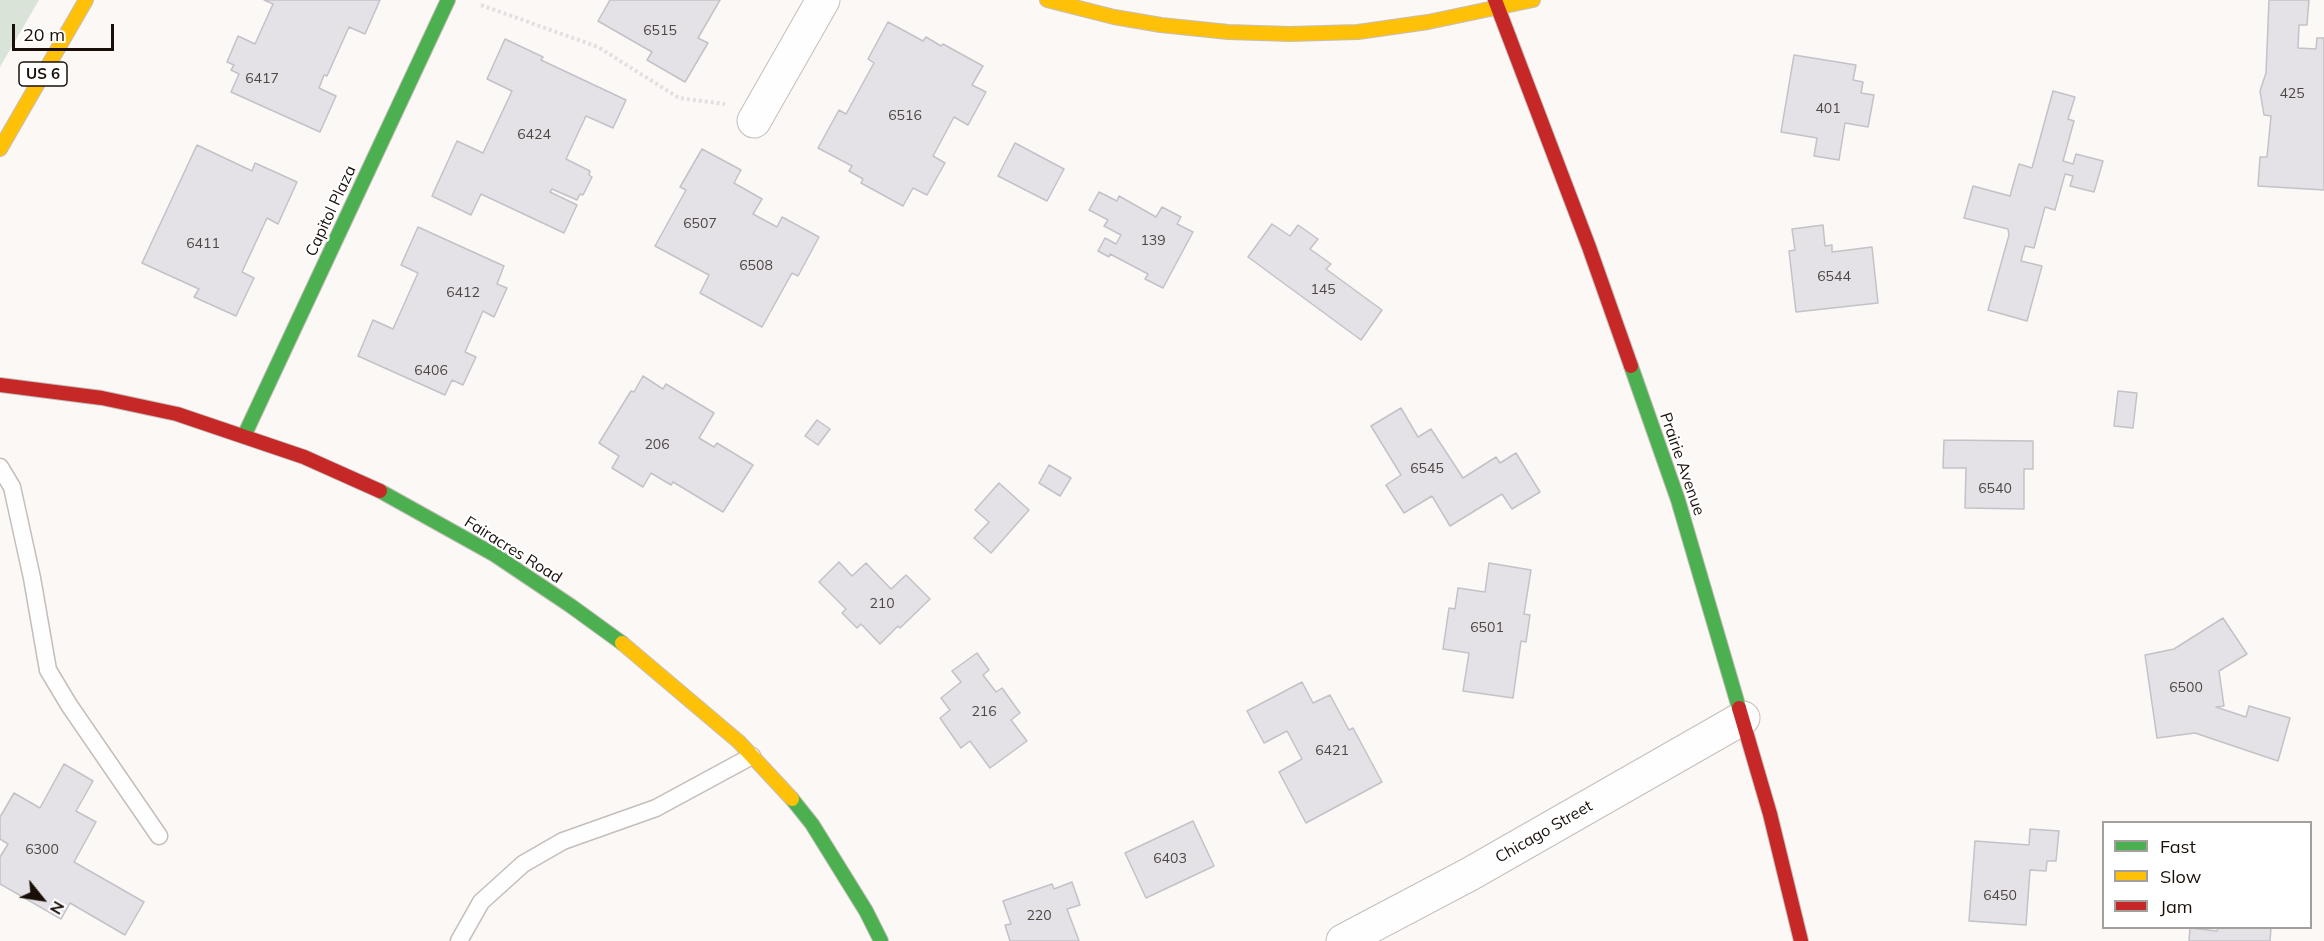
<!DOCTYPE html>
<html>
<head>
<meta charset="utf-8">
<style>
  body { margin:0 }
  #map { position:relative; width:2324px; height:941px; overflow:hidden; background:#fbf8f6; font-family:Mulish,sans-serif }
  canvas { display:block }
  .legend { position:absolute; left:2102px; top:821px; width:210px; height:108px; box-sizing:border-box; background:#fff; border:2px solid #a39f9c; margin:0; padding:8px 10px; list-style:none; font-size:18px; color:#1a0f08 }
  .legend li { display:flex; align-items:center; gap:12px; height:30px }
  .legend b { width:30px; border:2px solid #a39f9c }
  .north { position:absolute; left:12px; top:869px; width:60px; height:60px; -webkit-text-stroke:4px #fff; paint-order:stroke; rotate:120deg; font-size:16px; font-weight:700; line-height:24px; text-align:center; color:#1a0f08 }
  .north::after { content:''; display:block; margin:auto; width:21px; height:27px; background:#1a0f08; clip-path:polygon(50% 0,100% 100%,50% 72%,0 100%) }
  .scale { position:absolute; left:12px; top:24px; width:102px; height:27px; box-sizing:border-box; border:3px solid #1a0f08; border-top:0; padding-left:8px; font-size:18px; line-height:21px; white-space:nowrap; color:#1a0f08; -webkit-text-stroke:4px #fff; paint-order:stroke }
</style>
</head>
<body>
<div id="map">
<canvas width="2324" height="941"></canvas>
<ul class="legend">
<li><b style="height:8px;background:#4caf50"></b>Fast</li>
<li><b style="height:8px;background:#ffc107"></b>Slow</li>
<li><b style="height:8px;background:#c62828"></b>Jam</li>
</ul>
<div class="north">N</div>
<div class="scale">20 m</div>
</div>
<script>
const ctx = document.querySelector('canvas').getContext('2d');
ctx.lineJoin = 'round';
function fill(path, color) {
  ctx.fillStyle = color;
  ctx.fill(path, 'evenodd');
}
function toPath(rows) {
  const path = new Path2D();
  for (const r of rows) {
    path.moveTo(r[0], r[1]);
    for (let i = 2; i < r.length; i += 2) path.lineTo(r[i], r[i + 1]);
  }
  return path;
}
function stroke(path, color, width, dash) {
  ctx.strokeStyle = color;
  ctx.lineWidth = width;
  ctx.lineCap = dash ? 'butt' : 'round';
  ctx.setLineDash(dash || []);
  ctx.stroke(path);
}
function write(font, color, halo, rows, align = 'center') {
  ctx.font = font + ' Mulish,sans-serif';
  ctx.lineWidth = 4.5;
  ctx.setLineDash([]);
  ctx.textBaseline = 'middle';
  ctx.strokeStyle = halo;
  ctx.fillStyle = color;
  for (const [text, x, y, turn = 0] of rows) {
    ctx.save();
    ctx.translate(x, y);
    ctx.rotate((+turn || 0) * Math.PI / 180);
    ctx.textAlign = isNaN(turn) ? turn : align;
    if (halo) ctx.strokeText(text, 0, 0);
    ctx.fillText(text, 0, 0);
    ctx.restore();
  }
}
const green = toPath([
  [0,0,39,0,0,67]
]);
const building = toPath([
  [264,0,380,0,365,34,349,27,327,76,324,75,319,88,336,96,320,132,231,92,239,74,231,70,234,65,227,62,238,36,255,44,273,4,264,0],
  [610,0,720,0,698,38,708,43,685,82,647,60,652,52,598,21,610,0],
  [2269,0,2309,0,2307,25,2299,25,2298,48,2316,49,2317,38,2324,38,2324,190,2258,186,2260,157,2267,157,2271,116,2264,115,2260,91,2266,73,2269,0],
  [888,22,923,41,926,37,941,46,943,44,983,66,972,85,986,92,968,125,954,117,933,156,945,163,927,195,913,188,903,206,861,183,863,179,849,171,852,166,818,148,839,110,846,114,874,63,868,59,888,22],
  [505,39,543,57,541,60,626,100,613,128,586,116,566,159,590,171,589,175,592,177,583,195,580,194,577,200,552,189,550,192,577,205,564,233,481,194,471,215,432,196,457,141,483,153,512,91,487,79,505,39],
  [1794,55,1856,65,1853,80,1863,82,1861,93,1874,95,1868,127,1845,123,1839,160,1814,156,1817,138,1781,132,1794,55],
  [2053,91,2075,97,2068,119,2074,121,2063,161,2073,164,2076,154,2103,161,2094,192,2070,186,2073,176,2065,174,2055,210,2045,207,2034,248,2025,246,2021,261,2042,266,2027,321,1988,310,2009,235,2008,229,1964,218,1973,186,2010,196,2019,164,2032,168,2053,91],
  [1015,143,1064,169,1047,201,998,176,1015,143],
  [197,145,252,171,255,163,297,182,278,224,267,218,242,272,254,278,236,316,194,297,199,289,142,263,197,145],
  [702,149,741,170,734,183,762,199,753,214,777,227,782,217,819,237,798,276,792,273,762,327,700,293,709,275,655,246,686,190,680,187,702,149],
  [1099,192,1117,201,1119,196,1156,217,1162,207,1181,217,1177,224,1193,232,1163,288,1145,279,1148,274,1110,254,1109,257,1098,251,1105,238,1116,244,1121,235,1104,226,1108,220,1089,210,1099,192],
  [1272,224,1290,236,1298,225,1318,239,1310,249,1331,264,1326,269,1382,310,1361,340,1248,257,1272,224],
  [1823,225,1825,246,1832,245,1832,252,1872,247,1878,303,1796,312,1789,251,1795,250,1792,229,1823,225],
  [418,227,504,266,497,284,507,288,494,317,483,311,465,352,476,357,463,385,452,380,445,395,358,356,373,320,393,329,418,273,401,265,418,227],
  [643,376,663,389,666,384,714,413,699,438,714,447,717,443,753,465,723,512,673,482,671,485,651,473,643,487,612,468,619,456,599,443,631,391,634,392,643,376],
  [2118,391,2137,393,2133,428,2114,426,2118,391],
  [1401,408,1418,437,1431,429,1463,478,1496,457,1500,463,1516,453,1540,492,1512,509,1502,494,1450,526,1432,496,1404,513,1386,485,1401,475,1371,426,1401,408],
  [817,420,830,429,818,445,805,436,817,420],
  [1944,440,2033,441,2033,469,2024,469,2024,509,1965,508,1966,468,1943,468,1944,440],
  [1049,465,1071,478,1060,496,1039,483,1049,465],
  [999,483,1029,510,991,553,974,538,989,522,975,510,999,483],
  [839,562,852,576,866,563,891,589,906,575,930,599,900,628,898,626,880,644,861,624,857,628,842,613,846,609,819,582,839,562],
  [1489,563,1531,570,1524,614,1530,615,1526,642,1521,641,1513,698,1463,691,1469,653,1443,649,1449,608,1455,609,1458,588,1485,592,1489,563],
  [2223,618,2247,654,2219,671,2224,706,2216,707,2246,717,2249,706,2290,718,2278,761,2195,733,2157,738,2145,655,2174,649,2223,618],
  [977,653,989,670,983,675,996,692,1002,688,1020,713,1011,720,1027,741,990,768,970,741,961,748,940,718,950,710,941,698,961,682,952,671,977,653],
  [1302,682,1313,703,1330,695,1349,730,1353,728,1382,782,1306,823,1279,772,1302,759,1287,731,1264,743,1247,711,1302,682],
  [64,764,93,781,76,811,96,822,74,862,144,902,125,935,70,903,61,919,0,884,0,857,8,844,0,839,0,817,14,793,40,808,64,764],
  [1193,821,1214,866,1146,898,1125,853,1193,821],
  [2030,829,2059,831,2056,861,2047,861,2046,871,2030,870,2026,925,1969,921,1975,841,2029,845,2030,829],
  [1072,882,1080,905,1067,909,1079,941,1010,941,1005,925,1011,924,1003,901,1052,884,1054,889,1072,882],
  [2190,928,2217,931,2218,928,2271,928,2270,941,2189,941,2190,928]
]);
const path = toPath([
  [481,5,598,47,679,98,725,104]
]);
const lane = toPath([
  [0,467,12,487,32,578,48,670,69,705,159,836],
  [459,941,481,902,523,864,563,841,656,808,752,756]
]);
const street = toPath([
  [754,121,823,0],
  [1343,941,1470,874,1743,718]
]);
const fast = toPath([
  [1631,366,1678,500,1739,708],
  [244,436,448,0],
  [380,491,495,555,571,606,622,643],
  [792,799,812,824,866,911,881,941]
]);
const slow = toPath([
  [1047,0,1114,17,1161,25,1228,32,1290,34,1358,32,1428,22,1533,0],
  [0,149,86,0],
  [622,643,739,742,792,799]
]);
const jam = toPath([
  [1495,0,1589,247,1631,366],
  [0,385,102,398,177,414,304,457,380,491],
  [1739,708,1770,814,1801,941]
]);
const numberNames = [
  ["6515",660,31],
  ["6417",262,79],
  ["425",2292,94],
  ["401",1828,109],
  ["6516",905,116],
  ["6424",534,135],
  ["6507",700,224],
  ["139",1153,241],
  ["6411",203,244],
  ["6508",756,266],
  ["6544",1834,277],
  ["145",1323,290],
  ["6412",463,293],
  ["6406",431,371],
  ["206",657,445],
  ["6545",1427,469],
  ["6540",1995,489],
  ["210",882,604],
  ["6501",1487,628],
  ["6500",2186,688],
  ["216",984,712],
  ["6421",1332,751],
  ["6300",42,850],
  ["6403",1170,859],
  ["6450",2000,896],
  ["220",1039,916]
];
const shields = [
  [43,74,48]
];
const shieldNames = [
  ["US 6",43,74]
];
const streetNames = [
  ["Capitol Plaza",331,211,-65],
  ["Prairie Avenue",1682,464,71],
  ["Fairacres Road",513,550,32],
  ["Chicago Street",1544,832,-30]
];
fill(green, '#dae3d8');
fill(building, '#e4e2e7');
stroke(building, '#c3c2c7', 1.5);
stroke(lane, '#c5beba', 19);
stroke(street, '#c5beba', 35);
stroke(fast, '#c5beba', 16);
stroke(slow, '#c5beba', 16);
stroke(jam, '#c5beba', 16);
stroke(path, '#e2e0e0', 4, [3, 3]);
stroke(lane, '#fefefe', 16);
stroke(street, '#fefefe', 33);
stroke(fast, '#4caf50', 14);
stroke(slow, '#ffc107', 14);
stroke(jam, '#c62828', 14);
write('14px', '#4e4642', null, numberNames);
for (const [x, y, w] of shields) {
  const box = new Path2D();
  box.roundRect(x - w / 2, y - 12, w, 24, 4.5);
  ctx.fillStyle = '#fff';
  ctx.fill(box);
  stroke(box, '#1a0f08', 1.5);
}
write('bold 15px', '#1a0f08', null, shieldNames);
write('16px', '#1a0f08', '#fff', streetNames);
</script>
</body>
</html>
